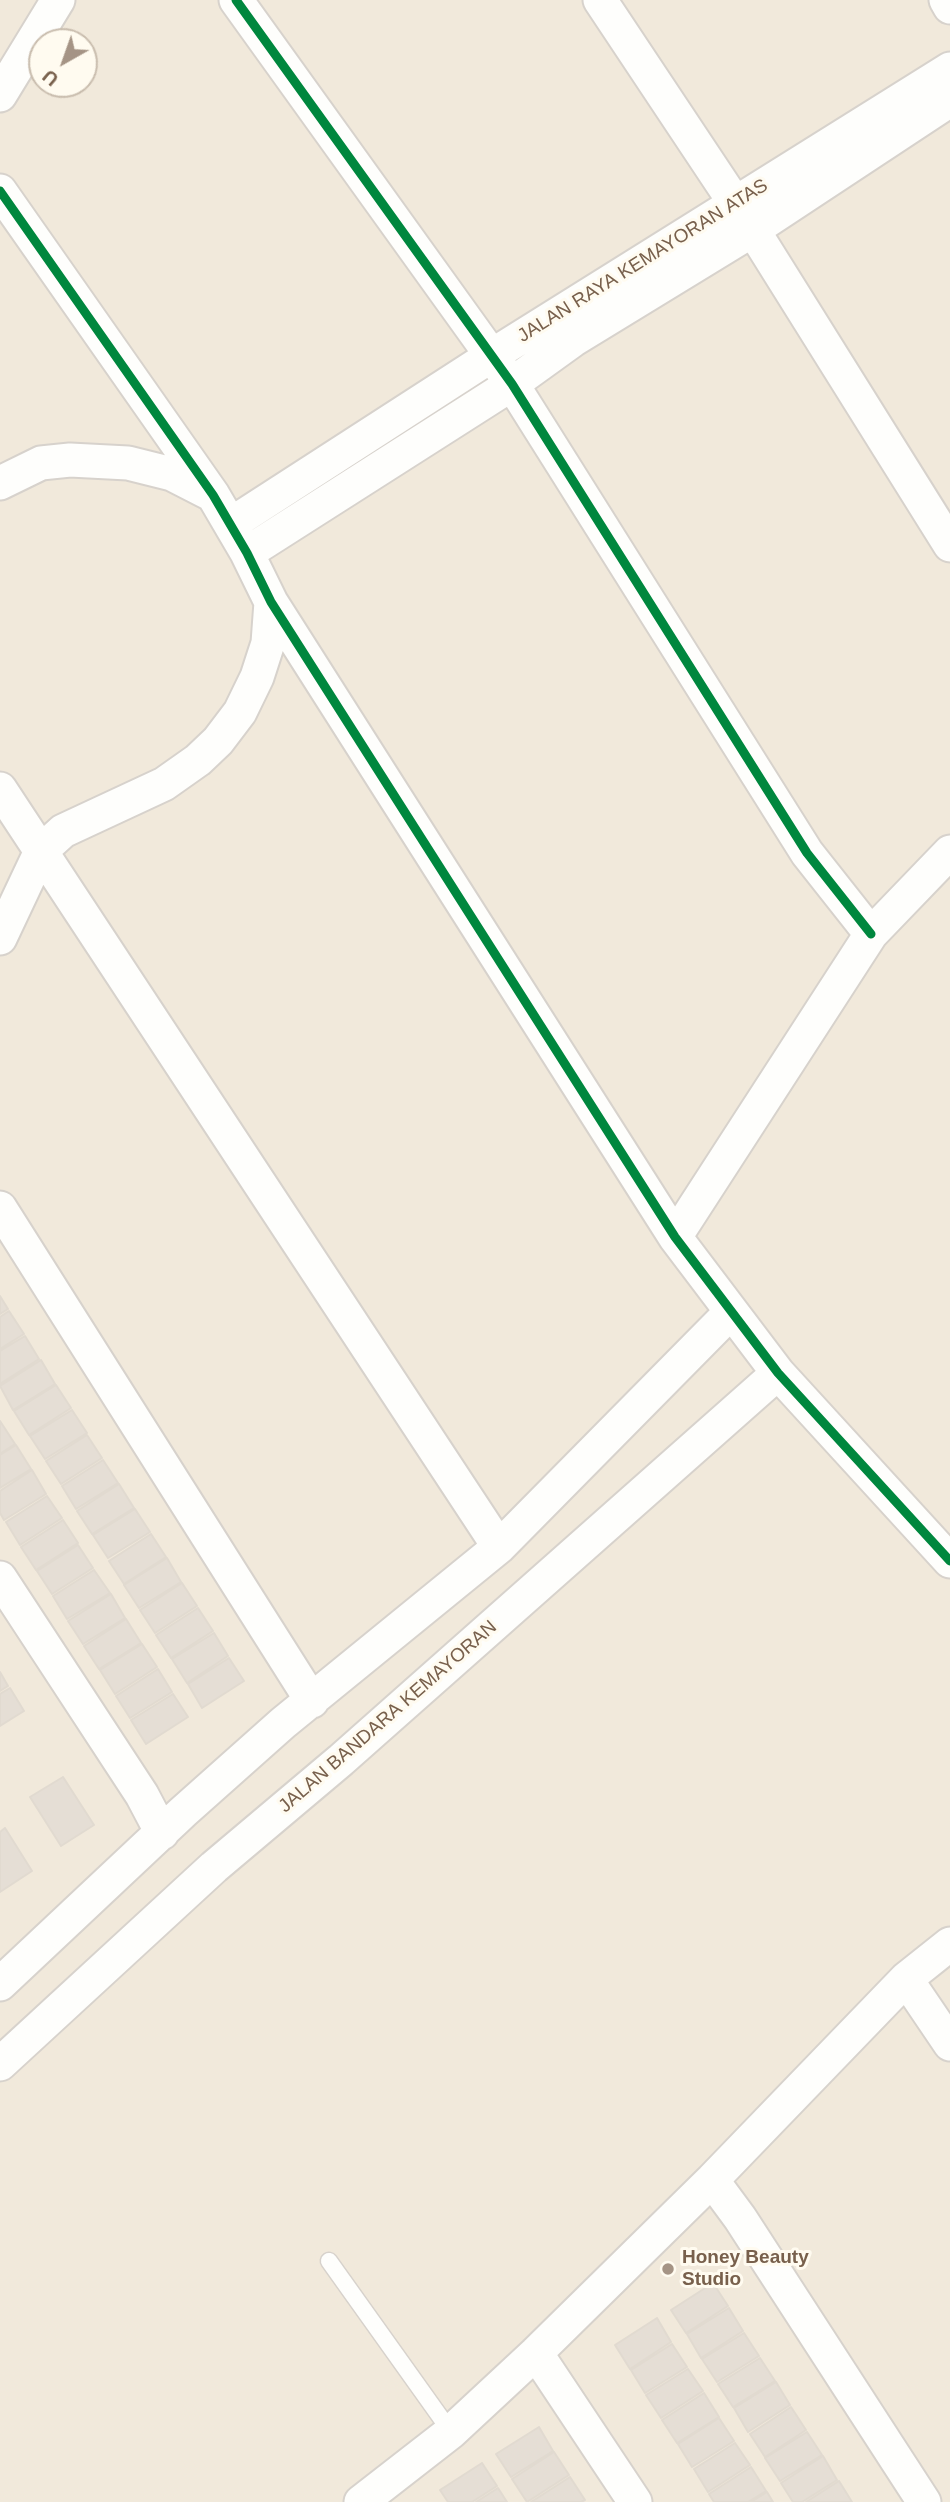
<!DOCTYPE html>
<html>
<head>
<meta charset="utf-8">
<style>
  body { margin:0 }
  #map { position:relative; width:950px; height:2502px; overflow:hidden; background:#f8f5ee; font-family:Helvetica,sans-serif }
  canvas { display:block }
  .north { position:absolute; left:28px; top:28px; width:70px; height:70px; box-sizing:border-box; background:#fffbf0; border:2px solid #c9bdae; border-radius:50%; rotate:220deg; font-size:19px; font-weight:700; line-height:28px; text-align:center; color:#78604c }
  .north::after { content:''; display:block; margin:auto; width:24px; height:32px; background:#a59485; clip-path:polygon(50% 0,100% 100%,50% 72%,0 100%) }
</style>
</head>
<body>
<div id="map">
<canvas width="950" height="2502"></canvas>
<div class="north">U</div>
</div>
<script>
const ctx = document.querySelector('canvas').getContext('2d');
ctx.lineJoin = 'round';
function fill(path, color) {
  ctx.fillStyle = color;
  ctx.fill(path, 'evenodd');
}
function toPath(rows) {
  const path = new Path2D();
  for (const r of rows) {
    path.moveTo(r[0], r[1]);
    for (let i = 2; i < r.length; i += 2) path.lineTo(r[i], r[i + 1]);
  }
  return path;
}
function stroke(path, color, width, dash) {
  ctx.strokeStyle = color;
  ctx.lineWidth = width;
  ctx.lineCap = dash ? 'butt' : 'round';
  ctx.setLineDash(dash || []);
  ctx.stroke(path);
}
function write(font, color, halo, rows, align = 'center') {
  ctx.font = font + ' Helvetica,sans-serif';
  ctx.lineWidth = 6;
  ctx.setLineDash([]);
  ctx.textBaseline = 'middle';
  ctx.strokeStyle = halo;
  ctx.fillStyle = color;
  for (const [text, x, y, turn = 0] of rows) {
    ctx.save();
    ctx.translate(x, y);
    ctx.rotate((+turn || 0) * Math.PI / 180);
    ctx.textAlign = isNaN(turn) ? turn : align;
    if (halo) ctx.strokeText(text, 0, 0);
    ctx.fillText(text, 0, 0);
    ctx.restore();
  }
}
const residential = toPath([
  [0,0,950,0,950,2502,0,2502],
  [42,42,84,42,84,84,42,84]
]);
const building = toPath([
  [0,1296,8,1309,0,1314,0,1296],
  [9,1311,24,1334,0,1349,0,1317,9,1311],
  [25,1336,39,1359,0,1384,0,1351,25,1336],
  [41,1360,55,1384,13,1410,0,1386,41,1360],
  [56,1385,71,1408,29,1435,14,1411,56,1385],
  [72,1410,87,1433,45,1459,30,1436,72,1410],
  [0,1421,15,1444,0,1454,0,1421],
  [87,1435,102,1458,61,1484,46,1461,87,1435],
  [16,1445,31,1469,0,1488,0,1455,16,1445],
  [103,1460,118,1483,76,1509,62,1486,103,1460],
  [32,1470,46,1494,4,1520,0,1513,0,1491,32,1470],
  [119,1484,134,1508,92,1534,77,1511,119,1484],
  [47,1496,62,1518,20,1545,6,1522,47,1496],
  [135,1509,150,1532,108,1558,93,1535,135,1509],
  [63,1520,78,1543,36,1570,21,1547,63,1520],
  [151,1534,166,1557,124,1584,109,1561,151,1534],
  [78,1545,93,1568,52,1594,37,1571,78,1545],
  [167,1558,181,1582,139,1608,124,1585,167,1558],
  [94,1570,110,1593,67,1619,53,1596,94,1570],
  [182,1583,197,1606,155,1633,140,1610,182,1583],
  [111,1594,125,1618,83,1644,68,1621,111,1594],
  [198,1608,213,1631,171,1658,156,1635,198,1608],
  [126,1619,141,1643,99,1669,84,1646,126,1619],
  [214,1633,228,1656,187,1683,172,1659,214,1633],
  [142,1644,157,1667,115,1694,100,1670,142,1644],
  [229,1658,244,1681,202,1708,188,1684,229,1658],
  [158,1669,172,1692,130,1718,116,1696,158,1669],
  [0,1672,8,1686,0,1691,0,1672],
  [10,1688,24,1711,0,1726,0,1694,10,1688],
  [173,1694,188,1717,146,1744,131,1720,173,1694],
  [63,1777,94,1825,61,1846,30,1797,63,1777],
  [5,1828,32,1871,0,1892,0,1832,5,1828],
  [713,2283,728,2306,686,2333,671,2310,713,2283],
  [729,2308,743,2331,701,2358,687,2334,729,2308],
  [657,2318,671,2342,630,2369,615,2345,657,2318],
  [744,2333,759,2356,717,2382,702,2359,744,2333],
  [672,2344,687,2367,645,2393,631,2370,672,2344],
  [760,2358,775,2381,733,2407,718,2384,760,2358],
  [688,2369,703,2391,661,2418,646,2395,688,2369],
  [776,2382,790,2405,748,2432,734,2408,776,2382],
  [704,2393,719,2417,677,2443,662,2420,704,2393],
  [791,2407,806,2430,765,2457,750,2434,791,2407],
  [719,2418,734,2441,692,2467,678,2444,719,2418],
  [539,2427,553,2451,511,2477,496,2454,539,2427],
  [807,2432,822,2455,780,2481,765,2458,807,2432],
  [735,2443,750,2465,708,2492,694,2469,735,2443],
  [554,2452,569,2475,527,2502,512,2479,554,2452],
  [823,2456,837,2480,802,2502,793,2502,781,2483,823,2456],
  [482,2463,497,2486,472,2502,448,2502,440,2490,482,2463],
  [751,2467,766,2491,748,2502,714,2502,709,2494,751,2467],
  [570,2477,585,2500,581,2502,531,2502,570,2477],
  [839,2481,852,2502,806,2502,839,2481],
  [498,2488,507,2502,476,2502,498,2488],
  [767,2492,773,2502,751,2502,767,2492]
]);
const lane = toPath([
  [329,2261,451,2432]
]);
const street = toPath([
  [236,0,512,384,807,853,871,934],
  [600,0,753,230,950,545],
  [946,0,950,7],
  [0,95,58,0],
  [0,191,213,495,247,553,271,602,675,1237,778,1373,950,1561],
  [0,483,41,463,70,460,128,463,172,474,211,494],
  [231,524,491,356,950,69],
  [247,553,512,384,573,340,753,230,950,100],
  [0,789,499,1547],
  [0,938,41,851,63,831,164,784,198,760,218,741,240,712,257,677,268,643,271,602],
  [0,1208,312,1701],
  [675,1237,871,934,950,852],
  [0,1578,142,1795,162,1833],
  [906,1979,950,2044],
  [0,1984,183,1812,283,1723,499,1547,731,1312],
  [0,2064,214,1867,341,1760,778,1373],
  [712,2180,740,2218,924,2502],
  [536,2353,635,2502],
  [361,2502,451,2432,536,2353,712,2180,906,1979,950,1944]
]);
const cycleway = toPath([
  [236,0,512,384,807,853,871,934],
  [0,191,213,495,247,553,271,602,675,1237,778,1373,950,1561]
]);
const markers = [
  [668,2269,7,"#a59485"]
];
const streetNames = [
  ["JALAN RAYA KEMAYORAN ATAS",643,261,-32],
  ["JALAN BANDARA KEMAYORAN",388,1717,-41]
];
const poiNames = [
  ["Honey Beauty",682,2258],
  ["Studio",682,2280]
];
fill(residential, '#f1e9db');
fill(building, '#e5ded5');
stroke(building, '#e1dad0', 2);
stroke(lane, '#d7d2cc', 19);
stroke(street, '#d7d2cc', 37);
stroke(lane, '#fefefc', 16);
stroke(street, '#fefefc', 33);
stroke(cycleway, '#00873e', 9);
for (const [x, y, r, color] of markers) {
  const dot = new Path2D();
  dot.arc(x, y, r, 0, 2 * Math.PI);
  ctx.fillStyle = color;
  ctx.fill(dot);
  stroke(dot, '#fffbf0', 2.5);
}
write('19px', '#78604c', '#fffbf0', streetNames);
write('bold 19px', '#78604c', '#fffbf0', poiNames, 'left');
</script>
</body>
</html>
